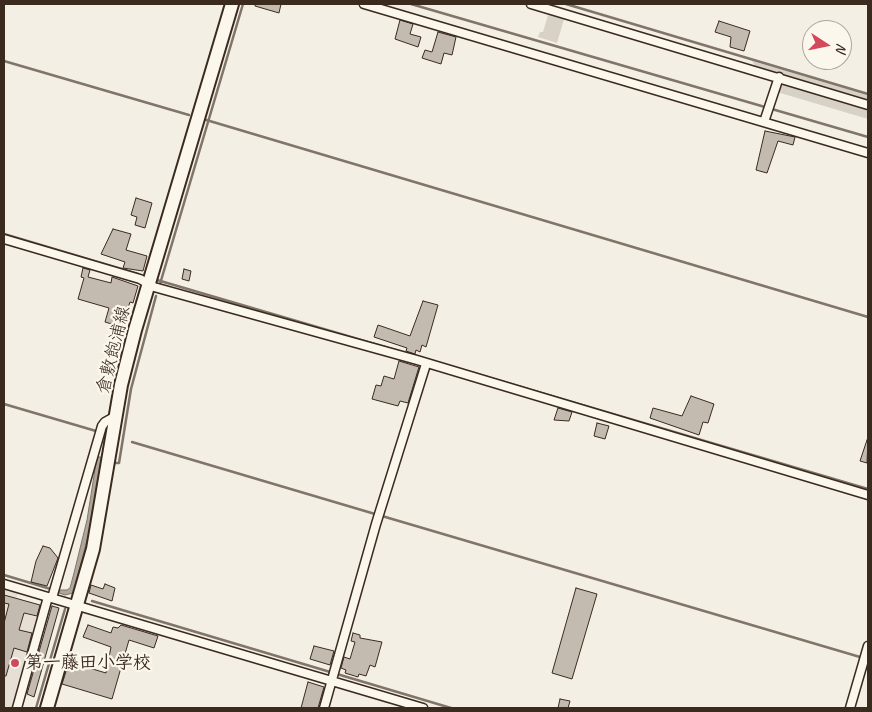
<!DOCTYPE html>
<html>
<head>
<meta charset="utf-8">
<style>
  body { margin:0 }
  #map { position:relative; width:872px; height:712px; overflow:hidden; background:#f3efe4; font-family:Caveat,sans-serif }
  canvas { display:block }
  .frame { position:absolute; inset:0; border:5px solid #3b2a1e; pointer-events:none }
  .north { position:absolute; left:802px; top:20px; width:50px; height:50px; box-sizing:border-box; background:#fbf7ec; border:1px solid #aea59a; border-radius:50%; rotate:101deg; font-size:14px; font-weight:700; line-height:20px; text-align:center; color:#3b2a1e }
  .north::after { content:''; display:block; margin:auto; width:18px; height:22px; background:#d1495b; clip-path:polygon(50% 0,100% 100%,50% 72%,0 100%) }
</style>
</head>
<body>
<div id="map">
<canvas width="872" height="712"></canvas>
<div class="frame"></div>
<div class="north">N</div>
</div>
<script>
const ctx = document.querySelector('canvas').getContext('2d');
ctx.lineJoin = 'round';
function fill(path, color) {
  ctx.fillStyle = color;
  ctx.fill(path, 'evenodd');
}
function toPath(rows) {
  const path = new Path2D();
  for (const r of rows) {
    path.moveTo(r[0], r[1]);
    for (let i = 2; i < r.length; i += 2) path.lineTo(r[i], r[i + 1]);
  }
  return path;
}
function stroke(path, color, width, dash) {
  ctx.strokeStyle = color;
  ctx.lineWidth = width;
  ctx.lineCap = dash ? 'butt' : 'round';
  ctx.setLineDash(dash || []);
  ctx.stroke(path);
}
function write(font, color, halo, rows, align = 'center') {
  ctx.font = font + ' Caveat,"Klee One",sans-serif';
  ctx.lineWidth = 4.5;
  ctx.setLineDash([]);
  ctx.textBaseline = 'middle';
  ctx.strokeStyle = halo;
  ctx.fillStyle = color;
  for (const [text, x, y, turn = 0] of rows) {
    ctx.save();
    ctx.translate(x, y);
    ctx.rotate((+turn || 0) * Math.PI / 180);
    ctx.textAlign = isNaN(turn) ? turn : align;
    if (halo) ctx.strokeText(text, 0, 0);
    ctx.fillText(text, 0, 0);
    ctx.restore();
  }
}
const built = toPath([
  [4,589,18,593,13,611,40,618,14,708,4,708]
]);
const green = toPath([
  [548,15,564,19,557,43,538,37,540,32,543,32],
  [752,61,868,95,868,100,755,66],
  [781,83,868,108,868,119,777,92]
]);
const water = toPath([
  [97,457,104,457,89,533,73,593,65,595,59,593,60,590,67,590,70,588,74,573,87,520,97,457]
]);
const stream = toPath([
  [411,4,868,137],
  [566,4,868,94],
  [4,61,189,115],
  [203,119,868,317],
  [4,234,138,274],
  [157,280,868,489],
  [160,284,243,4],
  [4,404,96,431],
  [132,442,375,514],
  [115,463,119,463,131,389,156,296],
  [382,516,860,657],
  [4,575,54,590],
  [92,601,451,708],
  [36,708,65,609]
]);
const building = toPath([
  [255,4,281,4,279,13,255,6,255,4],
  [400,20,413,24,410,34,421,37,418,47,395,39,400,20],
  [719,21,750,31,744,51,730,47,731,37,715,32,719,21],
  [438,32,456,37,452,55,444,53,441,64,422,58,425,50,432,52,438,32],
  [765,131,795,137,793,145,778,141,767,173,756,170,765,131],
  [136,198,152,203,145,228,135,225,137,217,131,215,136,198],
  [113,229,131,234,126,250,147,256,143,271,123,268,125,262,101,254,113,229],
  [83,268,90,270,88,277,111,283,112,277,138,286,133,303,130,302,122,327,105,322,109,308,78,299,84,278,81,277,83,268],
  [184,269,191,271,189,281,182,279,184,269],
  [423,301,438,305,426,347,422,345,420,352,416,350,415,354,406,351,407,348,374,337,378,325,410,336,423,301],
  [399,361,419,367,408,403,400,401,398,406,372,399,376,385,381,386,384,376,394,379,399,361],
  [691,396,714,404,708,423,703,422,699,435,650,418,653,408,682,416,691,396],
  [558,408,572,412,569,421,554,420,558,408],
  [597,423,609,426,605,439,594,436,597,423],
  [867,440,868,440,867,463,860,461,867,440],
  [43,546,50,548,58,558,47,586,31,582,36,561,43,546],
  [105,584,115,588,112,601,89,593,91,585,103,589,105,584],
  [576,588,597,594,572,679,552,673,576,588],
  [4,595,40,605,37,616,24,613,19,630,32,633,27,652,14,648,6,676,4,676,4,623,9,604,4,603,4,595],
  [52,606,59,608,34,697,27,694,52,606],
  [88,625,111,633,113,627,118,628,121,625,158,636,154,648,129,640,112,699,62,684,69,662,106,673,111,647,83,637,88,625],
  [353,633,360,635,360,638,382,642,375,667,370,665,366,676,359,674,358,677,345,673,346,670,341,668,344,657,350,659,355,642,351,641,353,633],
  [314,646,334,651,330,665,310,659,314,646],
  [308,682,324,687,318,708,301,708,308,682],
  [560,699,570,701,568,708,558,708,560,699]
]);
const minor = toPath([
  [364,4,868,153],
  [531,4,868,105],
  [764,122,779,77],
  [4,239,140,279,154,287,417,360,868,495],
  [4,584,423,708],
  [52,598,102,426,105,422,116,416],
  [17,708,48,597],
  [324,708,376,524,426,364],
  [850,708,868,646]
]);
const primary = toPath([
  [47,708,93,549,121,385,135,330,232,4]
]);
const markers = [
  [15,663,5,"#d1495b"]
];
const streetNames = [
  ["倉敷飽浦線",114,350,-76]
];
const poiNames = [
  ["第一藤田小学校",25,663]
];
fill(built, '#e5dfd4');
fill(green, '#d8d1c6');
fill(water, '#afa69a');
stroke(water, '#817468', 1);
stroke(stream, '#817468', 2.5);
fill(building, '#c3bbb0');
stroke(building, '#3b2a1e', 1);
stroke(minor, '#3b2a1e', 11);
stroke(primary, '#3b2a1e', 16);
stroke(minor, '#fbf7ec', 8);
stroke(primary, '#fbf7ec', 12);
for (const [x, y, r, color] of markers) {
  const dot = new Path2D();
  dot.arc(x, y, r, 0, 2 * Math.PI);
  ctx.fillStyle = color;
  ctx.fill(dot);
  stroke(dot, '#fbf7ec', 2);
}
write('18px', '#3b2a1e', '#fbf7ec', streetNames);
write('bold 18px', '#3b2a1e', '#fbf7ec', poiNames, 'left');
</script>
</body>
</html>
